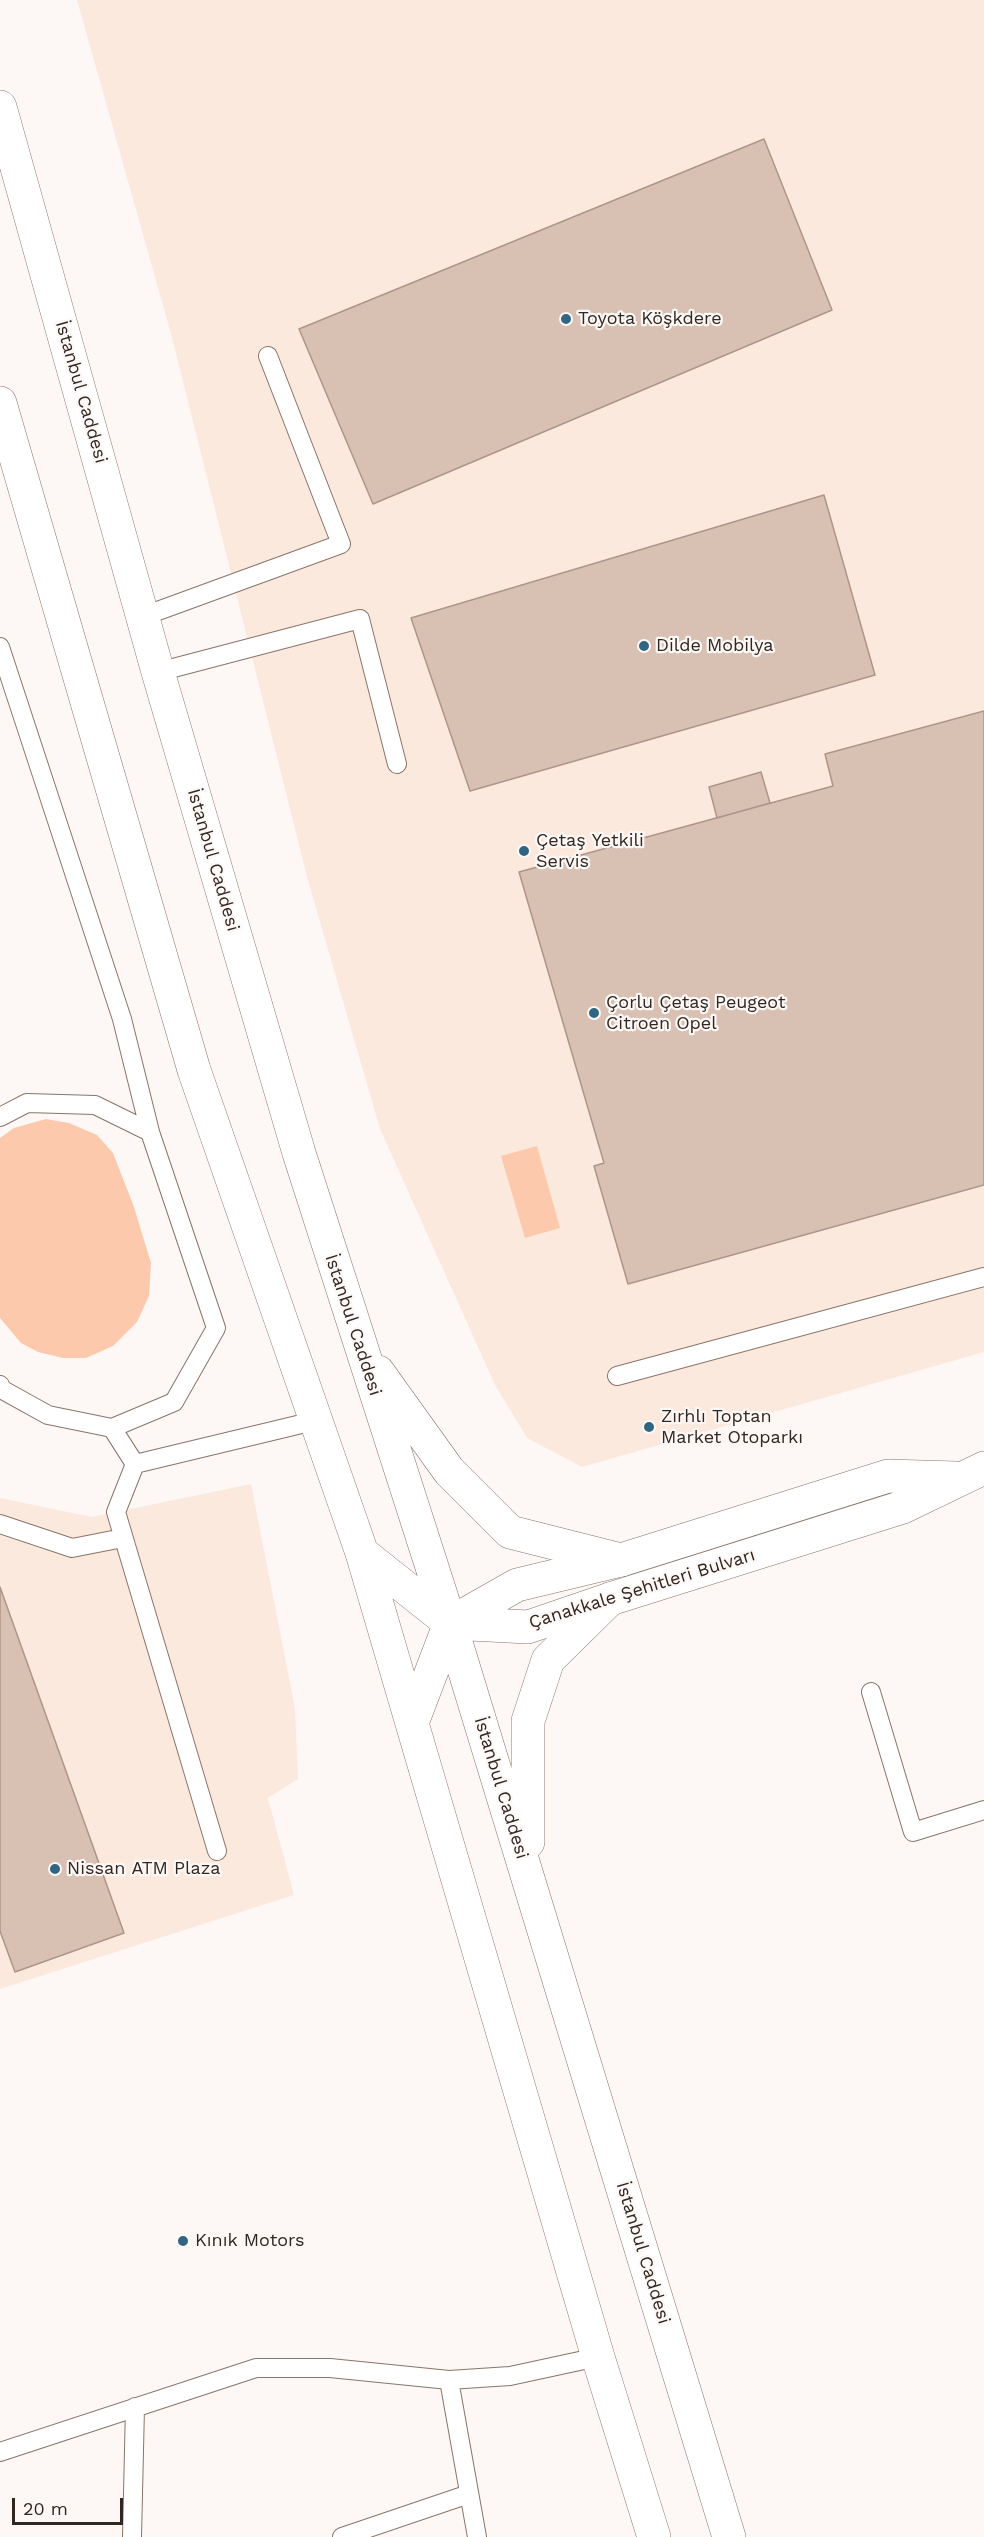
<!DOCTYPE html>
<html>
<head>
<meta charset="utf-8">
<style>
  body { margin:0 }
  #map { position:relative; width:984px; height:2537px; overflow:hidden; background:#fdf8f5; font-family:"Work Sans",sans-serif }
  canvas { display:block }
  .scale { position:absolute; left:12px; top:2498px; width:111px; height:27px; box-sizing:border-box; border:3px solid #312722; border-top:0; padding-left:8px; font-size:18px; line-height:21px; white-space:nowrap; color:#312722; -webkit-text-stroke:4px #fdf8f5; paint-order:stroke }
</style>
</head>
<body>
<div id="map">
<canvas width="984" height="2537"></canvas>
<div class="scale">20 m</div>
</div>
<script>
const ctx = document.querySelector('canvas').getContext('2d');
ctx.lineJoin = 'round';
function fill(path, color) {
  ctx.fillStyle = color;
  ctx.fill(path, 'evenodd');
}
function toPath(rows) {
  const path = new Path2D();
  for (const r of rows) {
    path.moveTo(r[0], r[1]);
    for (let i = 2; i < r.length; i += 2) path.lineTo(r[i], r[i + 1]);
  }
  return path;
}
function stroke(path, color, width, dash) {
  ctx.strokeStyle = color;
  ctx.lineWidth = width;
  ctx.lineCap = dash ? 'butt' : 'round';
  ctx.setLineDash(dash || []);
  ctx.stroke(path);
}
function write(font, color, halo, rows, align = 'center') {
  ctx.font = font + ' "Work Sans",sans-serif';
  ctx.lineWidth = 4.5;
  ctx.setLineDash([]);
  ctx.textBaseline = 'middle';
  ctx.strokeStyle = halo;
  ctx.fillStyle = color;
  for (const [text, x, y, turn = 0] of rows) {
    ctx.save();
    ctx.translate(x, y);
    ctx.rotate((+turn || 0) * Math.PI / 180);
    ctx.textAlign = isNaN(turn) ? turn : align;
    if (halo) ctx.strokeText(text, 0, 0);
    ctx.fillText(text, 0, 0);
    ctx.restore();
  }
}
const built = toPath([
  [77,0,984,0,984,1352,582,1467,527,1438,495,1385,380,1129,307,877,171,334],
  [251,1484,295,1708,298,1779,268,1798,294,1895,0,1989,0,1498,92,1517]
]);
const green = toPath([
  [46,1119,69,1123,97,1135,113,1153,134,1207,151,1263,149,1296,137,1322,113,1346,86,1358,63,1358,38,1352,21,1343,0,1318,0,1138,14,1128],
  [537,1146,560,1228,525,1238,501,1156]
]);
const building = toPath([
  [764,139,832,310,373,504,299,329,764,139],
  [824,495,875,675,470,791,411,618,824,495],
  [984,711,984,1185,628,1284,594,1166,604,1163,519,872,833,786,825,754,984,711],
  [761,772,770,803,717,818,709,787,761,772],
  [0,1587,124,1933,15,1972,0,1931,0,1587]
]);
const service = toPath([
  [144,616,341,544,268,356],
  [0,647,122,1019,150,1132],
  [158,672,360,619,397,764],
  [0,1117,27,1103,95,1105,150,1132,216,1328,174,1402,112,1428,48,1415,1,1389,0,1385],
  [617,1376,984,1277],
  [112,1428,135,1464],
  [0,1524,72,1548,123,1538],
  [871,1692,913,1832,984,1810],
  [217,1851,116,1512,135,1464,314,1421],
  [449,2380,477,2537],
  [0,2452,256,2368,330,2368,449,2380,510,2376,598,2357],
  [132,2537,135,2407],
  [342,2537,469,2494]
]);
const secondary = toPath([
  [450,1623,528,1627,610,1599,903,1507,984,1468],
  [450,1623,517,1585,621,1560,888,1476,956,1478]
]);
const trunk = toPath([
  [0,107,158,672,299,1153,450,1623,729,2537],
  [0,403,194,1070,362,1553,598,2357,654,2537],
  [378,1372,449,1471,510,1532,621,1560],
  [362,1553,450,1623,412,1723],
  [528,1842,528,1721,548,1660,610,1599]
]);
const markers = [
  [566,319,6,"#316682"],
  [644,646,6,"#316682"],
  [524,851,6,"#316682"],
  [594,1013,6,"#316682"],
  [649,1427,6,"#316682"],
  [55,1869,6,"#316682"],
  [183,2241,6,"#316682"]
];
const poiNames = [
  ["Toyota Köşkdere",578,319],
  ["Dilde Mobilya",656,646],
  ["Çetaş Yetkili",536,841],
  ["Servis",536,862],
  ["Çorlu Çetaş Peugeot",606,1003],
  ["Citroen Opel",606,1024],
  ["Zırhlı Toptan",661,1417],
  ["Market Otoparkı",661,1438],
  ["Nissan ATM Plaza",67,1869],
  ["Kınık Motors",195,2241]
];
const streetNames = [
  ["İstanbul Caddesi",81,392,74],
  ["İstanbul Caddesi",213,860,74],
  ["İstanbul Caddesi",353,1325,72],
  ["Çanakkale Şehitleri Bulvarı",642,1589,-17],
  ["İstanbul Caddesi",501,1788,73],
  ["İstanbul Caddesi",643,2253,73]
];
fill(built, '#fce9de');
fill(green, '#fcc9ac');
fill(building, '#d8c0b3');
stroke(building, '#ad9689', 1.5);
stroke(service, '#8a7468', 20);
stroke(secondary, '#8a7468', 34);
stroke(trunk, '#8a7468', 34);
stroke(service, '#fff', 18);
stroke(secondary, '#fff', 33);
stroke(trunk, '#fff', 33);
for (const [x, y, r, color] of markers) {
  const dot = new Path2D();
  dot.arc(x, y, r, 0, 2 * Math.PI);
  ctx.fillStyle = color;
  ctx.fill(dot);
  stroke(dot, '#fdf8f5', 2);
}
write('18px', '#312722', '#fdf8f5', poiNames, 'left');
write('18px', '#312722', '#fdf8f5', streetNames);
</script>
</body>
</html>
